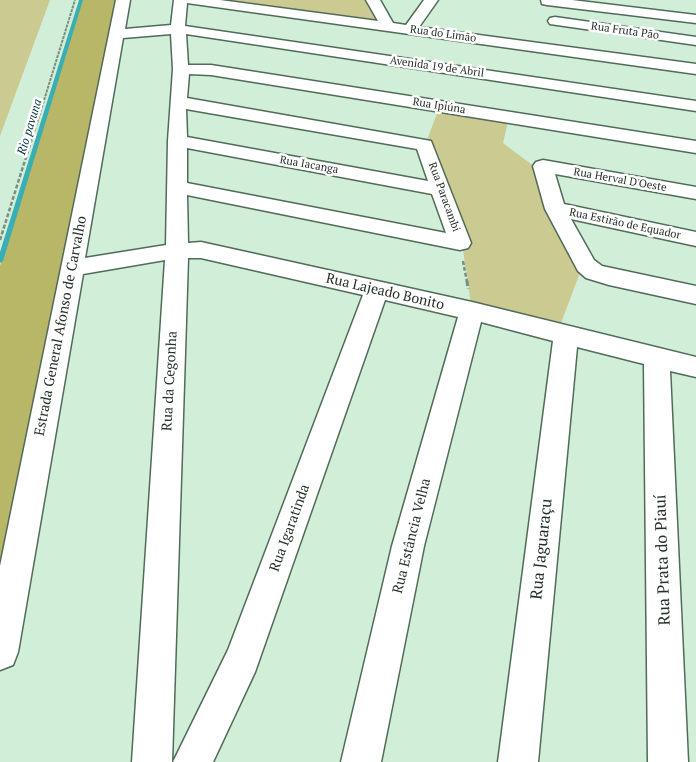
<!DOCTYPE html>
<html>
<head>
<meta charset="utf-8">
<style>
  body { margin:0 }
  canvas { display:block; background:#d1eed9 }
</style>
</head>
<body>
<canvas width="696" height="762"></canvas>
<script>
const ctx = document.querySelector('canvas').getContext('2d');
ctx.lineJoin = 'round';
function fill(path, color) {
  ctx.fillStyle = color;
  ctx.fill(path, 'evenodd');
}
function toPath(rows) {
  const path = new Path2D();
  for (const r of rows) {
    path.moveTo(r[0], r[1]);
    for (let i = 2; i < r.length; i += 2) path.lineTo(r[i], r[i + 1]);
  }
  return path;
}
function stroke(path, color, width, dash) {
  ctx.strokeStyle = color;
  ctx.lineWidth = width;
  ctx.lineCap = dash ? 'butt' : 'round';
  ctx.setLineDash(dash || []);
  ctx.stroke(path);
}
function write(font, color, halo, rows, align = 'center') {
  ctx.font = font + ' "PT Serif",serif';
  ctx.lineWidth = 5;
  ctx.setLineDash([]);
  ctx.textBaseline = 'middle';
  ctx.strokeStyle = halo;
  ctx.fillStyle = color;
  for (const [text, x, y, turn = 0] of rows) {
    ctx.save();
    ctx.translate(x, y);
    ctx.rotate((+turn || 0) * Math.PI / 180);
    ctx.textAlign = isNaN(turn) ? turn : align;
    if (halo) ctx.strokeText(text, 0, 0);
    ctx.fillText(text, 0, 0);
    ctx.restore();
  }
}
const green = toPath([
  [0,0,50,0,0,136],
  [199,0,370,0,382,25],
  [440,106,509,117,503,143,531,164,581,270,561,323,471,306,466,267,463,264,465,263,462,243,425,145]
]);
const forest = toPath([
  [80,0,119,0,61,268,0,576,0,266]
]);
const stream = toPath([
  [79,0,83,0,3,261,0,263,0,252,79,0]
]);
const pathFar2 = toPath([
  [37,123,75,0]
]);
const pathFar1 = toPath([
  [0,240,37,122],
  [463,261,467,282]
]);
const path = toPath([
  [467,281,468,289]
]);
const minor = toPath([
  [116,0,130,0,125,29,171,25,174,0,220,0,378,21,366,0,380,0,393,23,406,25,424,0,438,0,419,27,696,64,696,74,187,3,185,26,696,101,696,111,186,34,188,65,211,65,696,141,696,153,211,75,189,74,187,98,431,141,471,243,468,248,460,250,187,195,188,243,201,242,472,302,696,357,696,377,670,371,688,762,648,762,644,364,577,347,538,762,498,762,553,341,481,322,424,546,381,762,341,762,392,546,458,317,385,300,255,672,213,762,173,762,228,650,363,295,201,258,188,258,172,762,132,762,165,260,83,274,18,652,13,665,0,670,0,566,116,0],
  [171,34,173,69,168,141,166,245,85,258,123,38,171,34],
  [186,109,417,149,428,181,187,137,186,109],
  [187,148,432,194,446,233,187,183,187,148],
  [541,0,572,0,696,15,696,23,547,5,542,4,541,0],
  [555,17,696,37,696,45,550,24,548,21,550,18,555,17],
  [543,160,696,187,696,199,555,174,564,204,696,232,696,246,571,219,594,260,602,266,696,286,696,304,609,285,586,278,578,271,545,209,533,166,536,162,543,160]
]);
const farStreetnames = [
  ["Rua Fruta Pão",625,31,8],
  ["Rua do Limão",443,34,8],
  ["Avenida 19 de Abril",437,67,8],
  ["Rua Ipiúna",439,106,9],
  ["Rua Iacanga",309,165,10],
  ["Rua Herval D'Oeste",620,180,10],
  ["Rua Paracambi",444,197,70],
  ["Rua Estirão de Equador",625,224,12]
];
const farWaternames = [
  ["Rio pavuna",30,127,-73]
];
const streetNames = [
  ["Rua Lajeado Bonito",385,292,13],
  ["Estrada General Afonso de Carvalho",61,326,-79],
  ["Rua da Cegonha",170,381,-87],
  ["Rua Igaratinda",290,528,-70],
  ["Rua Estância Velha",412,536,-76]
];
const nearStreetnames = [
  ["Rua Jaguaraçu",542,549,-84],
  ["Rua Prata do Piauí",663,560,-92]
];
fill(green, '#caca91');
fill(forest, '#b8b667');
fill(stream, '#39aeb4');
stroke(minor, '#516b59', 3);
stroke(pathFar2, '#7a8f80', 2, [3, 1]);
stroke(pathFar1, '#7a8f80', 2.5, [4, 2]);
stroke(path, '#7a8f80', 3, [5, 2.5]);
fill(minor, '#fff');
write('11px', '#253129', '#fff', farStreetnames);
write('italic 12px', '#00373a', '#fff', farWaternames);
write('14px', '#253129', '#fff', streetNames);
write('16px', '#253129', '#fff', nearStreetnames);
</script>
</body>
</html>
